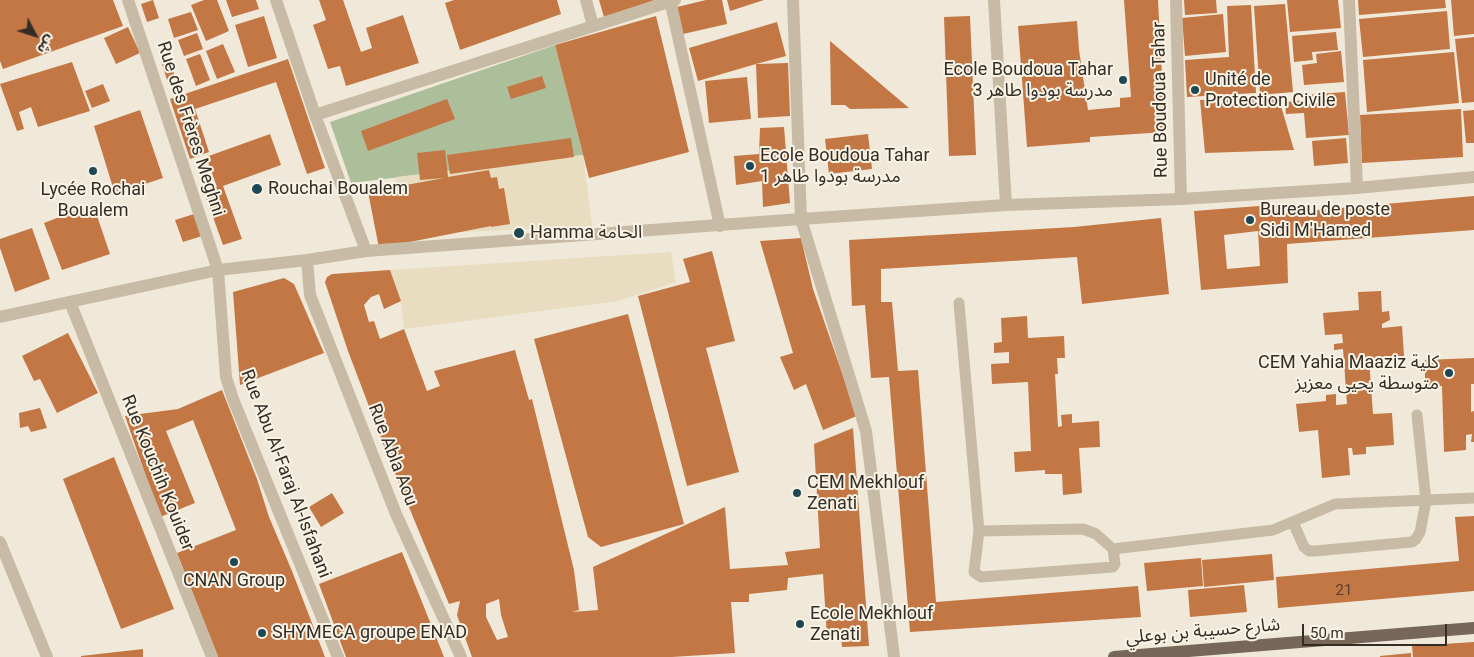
<!DOCTYPE html>
<html>
<head>
<meta charset="utf-8">
<style>
  body { margin:0 }
  #map { position:relative; width:1474px; height:657px; overflow:hidden; background:#f0e9d9; font-family:Roboto,"Noto Sans Arabic",sans-serif }
  canvas { display:block }
  .north { position:absolute; left:10px; top:10px; width:50px; height:50px; -webkit-text-stroke:4px #f8f3e5; paint-order:stroke; rotate:130deg; font-size:14px; font-weight:700; line-height:20px; text-align:center; color:#342d26 }
  .north::after { content:''; display:block; margin:auto; width:18px; height:22px; background:#342d26; clip-path:polygon(50% 0,100% 100%,50% 72%,0 100%) }
  .scale { position:absolute; left:1302px; top:624px; width:145px; height:22px; box-sizing:border-box; border:2px solid #342d26; border-top:0; padding-left:6px; font-size:15px; line-height:18px; white-space:nowrap; color:#342d26; -webkit-text-stroke:4px #f8f3e5; paint-order:stroke }
</style>
</head>
<body>
<div id="map">
<canvas width="1474" height="657"></canvas>
<div class="north">ش</div>
<div class="scale">50 m</div>
</div>
<script>
const ctx = document.querySelector('canvas').getContext('2d');
ctx.lineJoin = 'round';
function fill(path, color) {
  ctx.fillStyle = color;
  ctx.fill(path, 'evenodd');
}
function toPath(rows) {
  const path = new Path2D();
  for (const r of rows) {
    path.moveTo(r[0], r[1]);
    for (let i = 2; i < r.length; i += 2) path.lineTo(r[i], r[i + 1]);
  }
  return path;
}
function stroke(path, color, width, dash) {
  ctx.strokeStyle = color;
  ctx.lineWidth = width;
  ctx.lineCap = dash ? 'butt' : 'round';
  ctx.setLineDash(dash || []);
  ctx.stroke(path);
}
function write(font, color, halo, rows, align = 'center') {
  ctx.font = font + ' Roboto,"Noto Sans Arabic",sans-serif';
  ctx.lineWidth = 4;
  ctx.setLineDash([]);
  ctx.textBaseline = 'middle';
  ctx.strokeStyle = halo;
  ctx.fillStyle = color;
  for (const [text, x, y, turn = 0] of rows) {
    ctx.save();
    ctx.translate(x, y);
    ctx.rotate((+turn || 0) * Math.PI / 180);
    ctx.textAlign = isNaN(turn) ? turn : align;
    if (halo) ctx.strokeText(text, 0, 0);
    ctx.fillText(text, 0, 0);
    ctx.restore();
  }
}
const green = toPath([
  [555,45,583,155,351,183,330,122]
]);
const plaza = toPath([
  [583,155,592,226,402,235,396,177],
  [671,252,676,282,618,301,404,329,401,301,390,270]
]);
const building = toPath([
  [0,0,113,0,123,26,3,69,0,61],
  [153,0,159,18,147,22,141,4],
  [204,0,217,0,229,31,206,41,191,5],
  [226,0,256,0,259,9,232,17],
  [319,0,343,0,361,52,372,48,366,28,403,15,419,63,346,86,340,66,328,69,313,25,326,20],
  [454,0,557,0,561,14,460,50,445,3],
  [599,0,655,0,604,17],
  [706,0,722,0,727,24,683,34,677,7],
  [727,0,764,0,730,11],
  [1124,0,1158,0,1165,132,1090,137,1090,142,1027,147,1018,26,1077,21,1079,50,1088,110,1120,107,1120,98,1131,97],
  [1184,0,1216,0,1217,13,1185,15],
  [1287,0,1338,0,1341,28,1290,32],
  [1358,0,1445,0,1446,8,1359,15],
  [1451,0,1474,0,1474,34,1454,36],
  [1285,4,1293,92,1260,95,1254,6],
  [1251,5,1256,93,1187,97,1185,60,1229,57,1227,6],
  [1447,11,1450,49,1363,57,1359,19],
  [191,12,198,30,174,38,168,19],
  [1223,14,1226,52,1185,56,1182,18],
  [264,16,277,58,248,67,235,25],
  [656,16,689,152,589,178,555,45],
  [970,16,976,155,949,156,944,17],
  [777,22,786,56,756,64,788,63,790,116,758,118,756,64,698,81,689,48],
  [128,27,140,53,116,64,104,38],
  [1336,32,1338,50,1312,52,1313,60,1294,62,1292,36],
  [197,33,203,49,184,56,178,40],
  [1474,37,1474,102,1462,103,1455,39],
  [830,41,909,108,850,109,845,105,831,105],
  [223,44,235,72,217,79,206,51],
  [1341,51,1344,82,1304,85,1302,65,1317,63,1316,54],
  [1454,52,1459,103,1367,112,1363,60],
  [200,54,210,80,196,86,186,59],
  [169,59,175,77,167,80,161,61],
  [288,59,325,168,307,174,276,82,195,109,209,152,190,159,170,99],
  [72,62,90,111,38,127,31,107,19,112,24,129,17,131,0,84],
  [542,76,546,88,511,99,507,87],
  [747,77,751,119,709,123,705,81],
  [103,84,110,101,92,108,85,91],
  [1345,92,1349,135,1306,138,1304,113,1286,114,1285,102,1306,100,1305,95],
  [1278,96,1294,150,1205,153,1200,100],
  [447,99,455,119,368,151,361,131],
  [1461,109,1463,157,1362,163,1360,115],
  [140,110,163,178,115,194,94,126],
  [1474,110,1474,143,1466,143,1463,111],
  [784,127,790,203,763,207,762,181,736,185,734,156,759,154,760,128],
  [270,134,281,165,223,186,242,239,223,245,204,192,217,187,206,157],
  [868,134,872,169,829,174,825,139],
  [571,138,574,157,450,174,447,155],
  [1346,138,1348,163,1314,166,1312,141],
  [445,150,448,177,489,170,491,178,497,177,499,189,504,188,510,224,491,227,491,226,379,248,368,192,444,178,420,180,417,153],
  [1474,196,1474,230,1287,244,1288,283,1201,290,1194,211,1285,204,1285,213],
  [1258,231,1260,266,1227,269,1224,235],
  [93,204,110,254,62,270,44,223],
  [194,214,202,236,183,242,175,220],
  [1161,218,1169,294,1082,304,1077,257,881,269,881,302,892,302,898,371,918,370,936,602,1138,586,1141,617,910,632,889,377,871,378,865,305,852,306,849,240,1074,227],
  [32,228,50,279,15,292,0,248,0,239],
  [801,238,813,289,857,416,823,430,806,384,794,390,780,357,793,353,760,241],
  [712,251,735,341,706,348,739,472,687,486,638,296,690,282,683,259],
  [390,270,401,301,384,309,379,294,371,297,364,305,369,322,374,321,380,339,404,329,427,391,440,386,434,371,515,350,529,400,532,399,574,570,579,610,572,612,598,610,593,567,725,507,730,569,788,565,785,552,820,548,814,444,853,428,869,646,842,647,841,636,827,636,823,574,788,578,787,590,749,594,749,602,731,602,735,653,672,657,472,657,457,615,460,601,449,604,387,454,348,351,325,282,327,277,332,274],
  [499,599,501,615,508,637,497,640,486,617,486,604],
  [284,278,294,284,324,353,240,385,233,292],
  [1381,291,1382,312,1389,311,1390,320,1382,324,1382,328,1402,326,1404,356,1369,359,1373,414,1392,413,1394,445,1366,447,1366,454,1353,455,1352,448,1348,448,1350,475,1322,478,1318,430,1299,432,1296,404,1326,401,1326,395,1336,394,1336,405,1347,404,1343,349,1334,350,1334,344,1343,343,1342,334,1325,335,1323,313,1359,310,1358,292],
  [628,314,684,524,601,547,588,537,534,339],
  [1027,316,1028,338,1064,336,1065,358,1057,358,1058,374,1055,374,1058,427,1062,426,1061,415,1072,414,1072,423,1099,421,1100,447,1079,448,1082,493,1063,495,1062,474,1045,474,1045,470,1015,472,1014,452,1031,451,1028,382,992,384,991,364,1009,363,1009,352,994,353,994,343,1002,342,1001,318],
  [68,333,98,393,57,413,40,379,34,381,22,356],
  [1474,358,1474,384,1471,384,1471,412,1474,411,1474,442,1471,442,1472,434,1466,435,1466,450,1444,452,1442,386,1425,386,1425,360],
  [222,390,257,479,269,517,292,571,325,657,218,657,177,553,236,530,193,420,166,431,195,503,160,517,125,416,178,409],
  [40,408,47,428,31,432,28,426,20,428,19,413],
  [114,457,174,609,121,629,63,479],
  [332,493,344,513,321,527,309,507],
  [1474,516,1474,591,1278,608,1276,577,1459,561,1455,517],
  [402,552,444,657,346,657,319,584],
  [1272,554,1274,580,1204,587,1202,560],
  [1201,558,1203,586,1147,591,1144,563],
  [1244,585,1247,612,1190,617,1188,590],
  [1474,642,1474,657,1413,657,1412,646],
  [143,649,143,657,81,657,81,656],
  [1411,653,1411,657,1380,657,1380,656]
]);
const lane = toPath([
  [959,303,979,531,974,572,981,577,1113,567,1115,564,1113,549,1273,530,1335,504,1474,498],
  [1293,522,1304,547,1309,551,1315,551,1412,542,1416,539,1420,532,1426,501,1417,415],
  [979,531,1083,529,1096,534,1113,549]
]);
const street = toPath([
  [128,0,218,270,226,377,233,399,338,657],
  [276,0,315,115,366,251],
  [586,0,593,26],
  [670,0,720,226],
  [793,0,801,219,866,431,894,657],
  [994,0,1006,205],
  [1176,0,1181,199],
  [1349,0,1357,188],
  [315,115,675,0],
  [307,260,310,295,396,514,461,657],
  [70,302,212,657],
  [0,317,218,270,307,260,366,251,801,219,1006,205,1181,199,1357,188,1474,177],
  [0,542,47,657]
]);
const primary = toPath([
  [1114,657,1474,628]
]);
const markers = [
  [1123,80,5,"#1d4854"],
  [1195,90,5,"#1d4854"],
  [750,166,5,"#1d4854"],
  [93,171,5,"#1d4854"],
  [257,189,6,"#1d4854"],
  [1250,220,5,"#1d4854"],
  [519,233,6,"#1d4854"],
  [1449,373,5,"#1d4854"],
  [797,493,5,"#1d4854"],
  [234,562,5,"#1d4854"],
  [800,624,5,"#1d4854"],
  [262,633,5,"#1d4854"]
];
const numberNames = [
  ["21",1344,591]
];
const poiNames = [
  ["Ecole Boudoua Tahar",1113,70,"right"],
  ["3 مدرسة بودوا طاهر",1113,91,"right"],
  ["Unité de",1205,80],
  ["Protection Civile",1205,101],
  ["Ecole Boudoua Tahar",760,156],
  ["1 مدرسة بودوا طاهر",760,177],
  ["Rouchai Boualem",268,189],
  ["Lycée Rochai",93,190,"center"],
  ["Boualem",93,211,"center"],
  ["Bureau de poste",1260,210],
  ["Sidi M'Hamed",1260,231],
  ["Hamma الحامة",530,233],
  ["CEM Yahia Maaziz كلية",1439,363,"right"],
  ["متوسطة يحيى معزيز",1439,384,"right"],
  ["CEM Mekhlouf",807,483],
  ["Zenati",807,504],
  ["CNAN Group",234,581,"center"],
  ["Ecole Mekhlouf",810,614],
  ["Zenati",810,635],
  ["SHYMECA groupe ENAD",272,633]
];
const streetNames = [
  ["Rue Boudoua Tahar",1161,100,-91],
  ["Rue des Frères Meghni",190,129,72],
  ["Rue Abla Aou",392,455,69],
  ["Rue Kouchih Kouider",157,473,68],
  ["Rue Abu Al-Faraj Al-Isfahani",285,474,69],
  ["شارع حسيبة بن بوعلي",1203,632,-5]
];
fill(green, '#adbf9a');
fill(plaza, '#e8ddc0');
fill(building, '#c37745');
stroke(lane, '#c8bba6', 11);
stroke(street, '#c8bba6', 12);
stroke(primary, '#766758', 12);
for (const [x, y, r, color] of markers) {
  const dot = new Path2D();
  dot.arc(x, y, r, 0, 2 * Math.PI);
  ctx.fillStyle = color;
  ctx.fill(dot);
  stroke(dot, '#f8f3e5', 2);
}
write('15px', '#58402e', null, numberNames);
write('18px', '#342d26', '#f8f3e5', poiNames, 'left');
write('18px', '#342d26', '#f8f3e5', streetNames);
</script>
</body>
</html>
